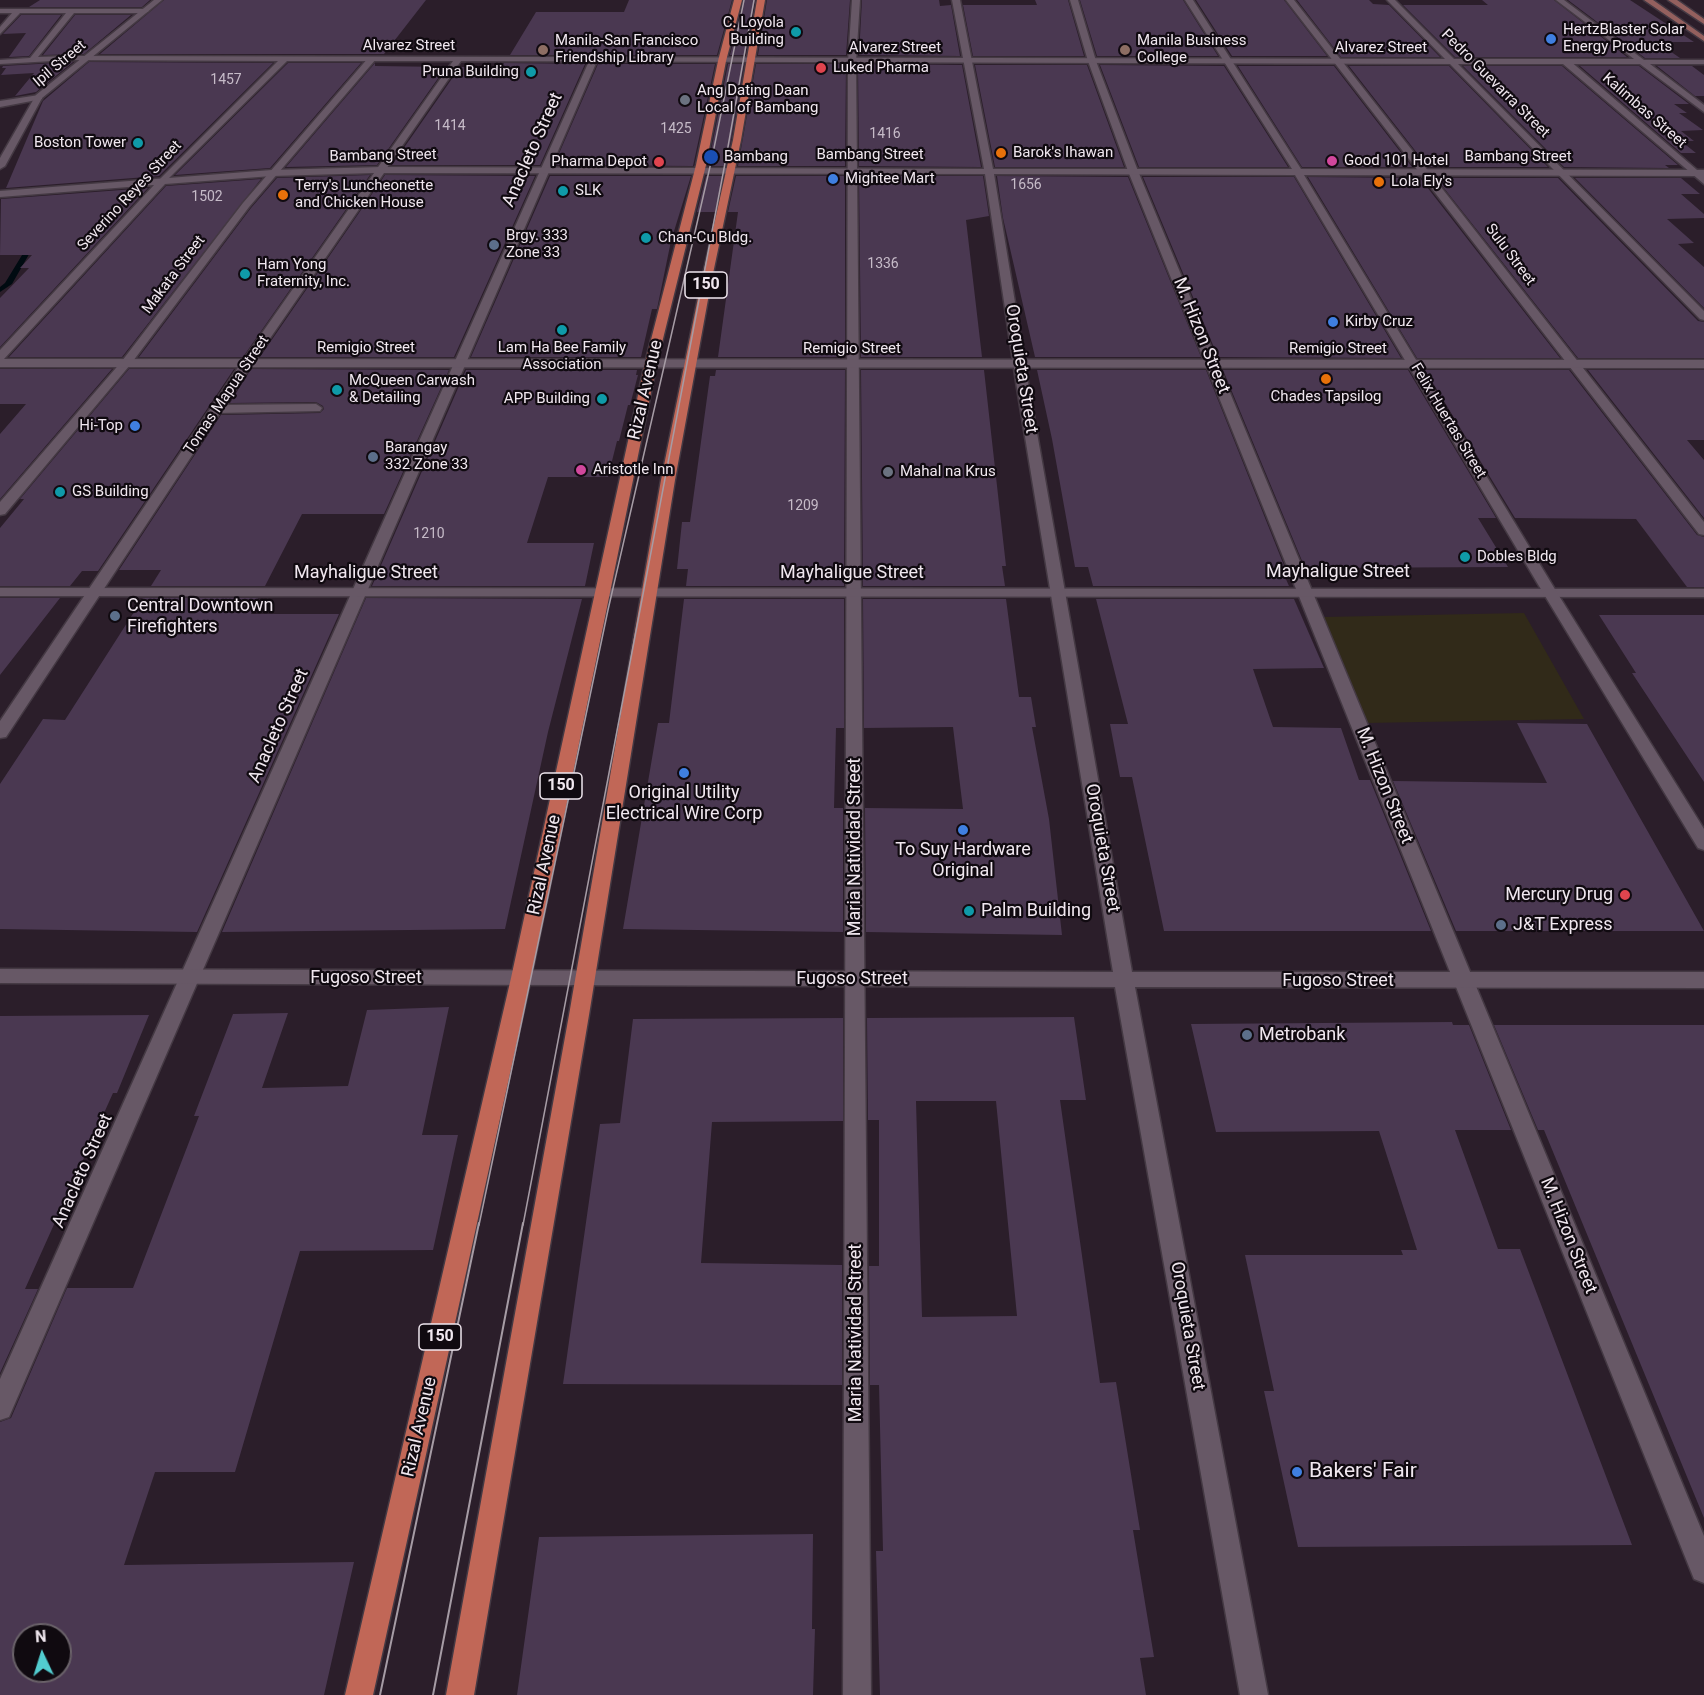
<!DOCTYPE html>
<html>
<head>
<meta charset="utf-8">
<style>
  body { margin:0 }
  #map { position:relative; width:1704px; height:1695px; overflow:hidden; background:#2b1e2a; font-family:Roboto,sans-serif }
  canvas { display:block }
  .north { position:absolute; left:12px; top:1623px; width:60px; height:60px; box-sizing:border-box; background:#100a10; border:2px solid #6a6269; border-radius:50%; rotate:356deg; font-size:16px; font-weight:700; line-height:24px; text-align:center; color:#f0e7ef }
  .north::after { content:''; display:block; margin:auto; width:21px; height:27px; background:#52cdd0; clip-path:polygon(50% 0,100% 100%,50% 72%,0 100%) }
</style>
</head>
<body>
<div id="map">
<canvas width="1704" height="1695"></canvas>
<div class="north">N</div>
</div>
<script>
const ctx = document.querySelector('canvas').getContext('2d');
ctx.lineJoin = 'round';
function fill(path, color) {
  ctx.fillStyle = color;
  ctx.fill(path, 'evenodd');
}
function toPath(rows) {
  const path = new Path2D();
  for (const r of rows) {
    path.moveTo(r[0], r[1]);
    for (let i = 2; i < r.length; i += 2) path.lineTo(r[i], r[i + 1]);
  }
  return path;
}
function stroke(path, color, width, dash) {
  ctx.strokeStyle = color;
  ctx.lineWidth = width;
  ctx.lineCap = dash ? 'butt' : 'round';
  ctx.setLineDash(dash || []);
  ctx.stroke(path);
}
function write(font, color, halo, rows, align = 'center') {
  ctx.font = font + ' Roboto,sans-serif';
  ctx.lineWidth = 4.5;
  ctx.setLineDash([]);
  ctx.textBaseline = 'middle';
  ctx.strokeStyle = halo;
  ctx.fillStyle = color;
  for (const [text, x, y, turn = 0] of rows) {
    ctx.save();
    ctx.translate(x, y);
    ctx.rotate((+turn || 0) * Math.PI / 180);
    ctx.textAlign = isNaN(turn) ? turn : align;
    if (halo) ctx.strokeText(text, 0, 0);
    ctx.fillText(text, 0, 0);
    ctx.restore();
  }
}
const industrial = toPath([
  [1524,613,1584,719,1366,723,1324,617]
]);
const stream = toPath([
  [33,240,36,242,12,284,0,292,0,287,5,283,30,242,33,240]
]);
const building = toPath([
  [40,0,150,0,142,7,29,7],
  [164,0,426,0,384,54,100,54],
  [629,0,732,0,717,55,510,55,536,12,624,12],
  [744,0,755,0,745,55,730,55],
  [767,0,850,0,846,55,758,55],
  [862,0,939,0,940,6,951,5,960,56,859,55],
  [1035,0,1068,0,1084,56,973,56,963,5,1037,5],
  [1080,0,1183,0,1218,56,1097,56],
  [1196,0,1284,0,1327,56,1232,56],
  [1297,0,1369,0,1373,4,1389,5,1440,57,1341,57],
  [1482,0,1554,0,1627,57,1455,57,1403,5,1488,5],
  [1568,0,1630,0,1694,42,1657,42,1680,58,1645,58],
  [21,15,61,15,29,56,9,57,26,33,3,34],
  [75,15,131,15,84,54,43,55],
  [73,62,36,92,15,96,34,73,1,75,6,68,2,68,3,66],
  [89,62,273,63,159,176,6,188,43,101],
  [288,63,361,63,270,168,175,175],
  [375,63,375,66,446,67,377,165,286,167],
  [504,63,585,64,540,165,392,165,460,67,502,67],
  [598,64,715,64,693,166,554,165],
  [728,64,744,64,731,140,725,166,708,166],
  [756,64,846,64,845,166,738,166],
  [858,64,962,65,981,167,859,166],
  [975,65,1087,65,1124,167,995,167],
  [1100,65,1224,66,1288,167,1139,167],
  [1238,66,1334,66,1412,167,1302,167],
  [1349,66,1449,66,1548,167,1428,167],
  [1463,66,1562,66,1678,165,1665,165,1669,168,1564,167],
  [1580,66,1639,66,1689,104,1674,104,1687,113,1679,113,1703,130,1681,131,1694,141,1681,141,1696,153,1681,153],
  [1657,66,1692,66,1704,75,1704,96,1695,96],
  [370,175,243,357,139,357,251,208,277,178],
  [385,175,535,176,454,357,260,357],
  [550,176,691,176,671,241,657,309,652,309,641,357,471,357],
  [706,176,723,176,715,212,697,212],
  [736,176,845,176,845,357,718,357,738,212,728,212],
  [859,176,983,176,989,216,966,220,982,357,861,357],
  [997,176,1128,177,1201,357,1035,357,1003,218],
  [1143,177,1294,177,1401,358,1218,357],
  [1308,177,1420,178,1560,358,1417,358],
  [1436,178,1558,178,1698,321,1704,322,1704,358,1578,358],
  [1575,178,1681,178,1700,194,1681,194,1704,214,1704,218,1667,219,1694,243,1678,244,1704,267,1704,308],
  [261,179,122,357,9,357,166,186],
  [148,188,0,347,0,298,29,268,20,268,32,255,0,255,1,199],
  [0,369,112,369,0,499,0,434,26,404,0,404],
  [129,369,234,369,98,571,82,571,70,586,0,586,0,528,24,499,20,499],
  [251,369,449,370,384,514,302,514,265,586,151,586,161,570,119,570,221,415,320,413,324,409,323,406,316,402,230,403],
  [466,370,637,370,636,375,638,375,630,405,628,405,619,441,617,441,608,477,548,477,527,543,594,543,585,586,372,586],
  [716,370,845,370,844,586,686,586,688,569,677,569,682,522,690,522,710,376,715,376],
  [861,370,984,370,1006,566,1002,566,1005,586,863,586],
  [1037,370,1206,370,1285,568,1281,568,1289,586,1093,586,1088,567,1075,567,1052,439],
  [1223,370,1408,370,1496,518,1478,518,1508,567,1305,568],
  [1425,370,1569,370,1697,535,1704,537,1704,587,1687,587,1636,519,1515,518],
  [1588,370,1704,370,1704,440,1687,440,1704,460,1704,518],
  [0,598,60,598,0,675],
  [143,598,258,598,251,614,339,614,197,932,0,929,0,784,43,719,65,720],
  [366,598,582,599,548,732,505,929,222,932],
  [684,599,844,599,844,728,836,728,834,808,843,808,843,932,623,929,658,723,669,723],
  [863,599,1006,599,1019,697,1031,697,1036,727,1032,727,1049,819,1062,935,866,932,865,808,963,809,953,727,864,728],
  [1096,599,1294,599,1324,668,1253,669,1273,727,1341,728,1359,780,1370,780,1431,931,1164,931,1132,777,1120,777,1110,724,1128,724],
  [1599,615,1704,615,1704,782,1632,673,1636,673],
  [1517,723,1587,724,1704,931,1456,931,1393,781,1547,783],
  [449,1007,422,1135,458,1135,433,1250,300,1251,235,1472,155,1472,124,1565,354,1562,324,1695,0,1695,0,1422,11,1418,67,1288,133,1288,199,1116,194,1116,233,1014,288,1013,262,1088,348,1086,367,1010],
  [24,1635,60,1635,60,1671,24,1671],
  [149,1015,117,1093,113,1093,25,1289,38,1289,0,1373,0,1016],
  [1074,1017,1086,1100,1060,1100,1100,1383,1116,1382,1140,1530,1133,1530,1154,1657,1140,1658,1146,1695,880,1695,876,1551,883,1551,879,1385,870,1385,869,1266,879,1266,879,1120,868,1120,867,1018],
  [916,1101,996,1101,1017,1316,922,1317],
  [843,1018,843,1121,712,1122,701,1263,842,1265,842,1385,563,1384,600,1124,620,1123,633,1019],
  [1452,1022,1453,1025,1469,1025,1511,1130,1455,1130,1498,1249,1520,1249,1632,1545,1298,1547,1264,1391,1274,1391,1245,1255,1403,1255,1401,1250,1417,1250,1379,1131,1216,1132,1191,1024],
  [1494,1025,1704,1025,1704,1518,1544,1130,1538,1130],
  [813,1534,812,1629,815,1629,813,1695,517,1695,539,1537]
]);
const service = toPath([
  [852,0,860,0,856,62,871,1695,843,1695,848,62,852,0],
  [1070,0,1078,0,1096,61,1138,171,1704,1536,1704,1583,1694,1579,1690,1569,1128,171,1088,61,1070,0],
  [1286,0,1294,0,1704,522,1704,535,1699,534,1286,0],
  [369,57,376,59,249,207,130,365,5,514,0,515,0,502,122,361,243,203,369,57],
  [590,59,597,61,9,1417,0,1420,0,1379,590,59],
  [1563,60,1569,60,1704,176,1704,184,1563,64,1563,60],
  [316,404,322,408,320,411,217,413,211,409,217,405,316,404]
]);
const pedestrian = toPath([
  [39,95,42,95,42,99,0,107,0,101,39,95]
]);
const minor = toPath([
  [1387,0,1395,0,1454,59,1634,59,1556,0,1564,0,1644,60,1704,60,1704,64,1650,64,1704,105,1704,112,1640,64,1458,64,1704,311,1704,320,1700,319,1450,64,461,61,384,172,381,173,376,170,453,61,287,61,163,184,158,181,278,61,70,60,0,64,0,60,30,58,66,13,20,13,0,34,0,27,12,13,0,13,0,9,145,9,149,11,145,13,74,13,38,57,70,56,1445,59,1387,0],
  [0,359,1704,360,1704,368,0,367,0,359],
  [0,588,1704,589,1704,597,0,596,0,588]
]);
const tertiary = toPath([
  [154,0,162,0,42,98,5,166,0,169,0,158,36,95,154,0],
  [952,0,960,0,993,169,1292,169,1185,0,1193,0,1301,169,1704,170,1704,176,1304,175,1556,591,1704,829,1704,850,1698,848,1542,591,1295,175,994,174,1028,382,1132,972,1704,972,1704,988,1135,987,1268,1695,1240,1695,1115,987,0,983,0,969,1113,972,1016,382,985,174,384,173,253,363,6,737,0,738,0,721,241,363,374,173,272,176,165,184,4,359,0,360,0,350,154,185,0,197,0,191,272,170,381,167,984,169,952,0]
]);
const secondary = toPath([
  [1644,0,1653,0,1704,36,1704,41,1644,0],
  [1668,0,1677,0,1704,19,1704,24,1668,0]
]);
const primary = toPath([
  [734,0,742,0,726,61,706,165,657,363,531,978,373,1695,345,1695,511,978,645,363,696,165,718,61,734,0],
  [757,0,765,0,741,140,711,283,675,480,589,1015,474,1695,446,1695,569,1015,661,480,701,283,733,140,757,0]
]);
const tramFar1 = toPath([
  [479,1225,608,610,712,158,744,0],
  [523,1225,726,158,754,0]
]);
const tram = toPath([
  [380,1695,479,1223],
  [433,1695,523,1223]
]);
const markers = [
  [796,32,6,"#0f9aa8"],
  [1551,39,6,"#3f7fe0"],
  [543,50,6,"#8d6e63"],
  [1125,50,6,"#8d6e63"],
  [821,68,6,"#e0444e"],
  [531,72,6,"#0f9aa8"],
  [685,100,6,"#6b7280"],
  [138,143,6,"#0f9aa8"],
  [1001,153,6,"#e8710a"],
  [711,157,8,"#1a4fb4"],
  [1332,161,6,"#d1479c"],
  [659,162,6,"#e0444e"],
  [833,179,6,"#3f7fe0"],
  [1379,182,6,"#e8710a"],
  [563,191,6,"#0f9aa8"],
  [283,195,6,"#e8710a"],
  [646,238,6,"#0f9aa8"],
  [494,245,6,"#5c6f8a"],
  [245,274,6,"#0f9aa8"],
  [1333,322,6,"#3f7fe0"],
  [562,330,6,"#0f9aa8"],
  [1326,379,6,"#e8710a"],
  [337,390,6,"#0f9aa8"],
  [602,399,6,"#0f9aa8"],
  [135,426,6,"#3f7fe0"],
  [373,457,6,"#5c6f8a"],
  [581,470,6,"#d1479c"],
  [888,472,6,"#6b7280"],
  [60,492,6,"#0f9aa8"],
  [1465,557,6,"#0f9aa8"],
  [115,616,6,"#5c6f8a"],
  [684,773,6,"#3f7fe0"],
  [963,830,6,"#3f7fe0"],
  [1625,895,6,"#e0444e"],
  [969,911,6,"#0f9aa8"],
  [1501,925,6,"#5c6f8a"],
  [1247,1035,6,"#5c6f8a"],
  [1297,1472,6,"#3f7fe0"]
];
const farNumbernames = [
  ["1457",226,80],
  ["1414",450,126],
  ["1425",676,129],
  ["1416",885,134],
  ["1656",1026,185],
  ["1502",207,197],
  ["1336",883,264],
  ["1209",803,506],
  ["1210",429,534]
];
const farPoinames = [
  ["C. Loyola",784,23,"right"],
  ["Building",784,40,"right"],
  ["HertzBlaster Solar",1563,30],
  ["Energy Products",1563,47],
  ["Manila-San Francisco",555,41],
  ["Friendship Library",555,58],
  ["Manila Business",1137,41],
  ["College",1137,58],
  ["Luked Pharma",833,68],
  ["Pruna Building",519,72,"right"],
  ["Ang Dating Daan",697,91],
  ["Local of Bambang",697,108],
  ["Boston Tower",126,143,"right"],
  ["Barok's Ihawan",1013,153],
  ["Bambang",724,157],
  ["Good 101 Hotel",1344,161],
  ["Pharma Depot",647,162,"right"],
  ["Mightee Mart",845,179],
  ["Lola Ely's",1391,182],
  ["Terry's Luncheonette",295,186],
  ["and Chicken House",295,203],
  ["SLK",575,191],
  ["Brgy. 333",506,236],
  ["Zone 33",506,253],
  ["Chan-Cu Bldg.",658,238],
  ["Ham Yong",257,265],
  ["Fraternity, Inc.",257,282],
  ["Kirby Cruz",1345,322],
  ["Lam Ha Bee Family",562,348,"center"],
  ["Association",562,365,"center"],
  ["McQueen Carwash",349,381],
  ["& Detailing",349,398],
  ["Chades Tapsilog",1326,397,"center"],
  ["APP Building",590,399,"right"],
  ["Hi-Top",123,426,"right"],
  ["Barangay",385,448],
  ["332 Zone 33",385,465],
  ["Aristotle Inn",593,470],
  ["Mahal na Krus",900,472],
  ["GS Building",72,492],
  ["Dobles Bldg",1477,557]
];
const farStreetnames = [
  ["Alvarez Street",409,46],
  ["Alvarez Street",895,48],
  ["Alvarez Street",1381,48],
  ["Ipil Street",60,64,-40],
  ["Pedro Guevarra Street",1495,84,45],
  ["Kalimbas Street",1644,111,41],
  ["Bambang Street",870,155],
  ["Bambang Street",383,156,-1],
  ["Bambang Street",1518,157],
  ["Severino Reyes Street",130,196,-47],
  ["Sulu Street",1510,255,53],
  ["Makata Street",174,275,-53],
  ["Remigio Street",366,348],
  ["Remigio Street",852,349],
  ["Remigio Street",1338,349],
  ["Tomas Mapua Street",227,395,-56],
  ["Felix Huertas Street",1448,421,59]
];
const shields = [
  [706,285,42],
  [561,786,42],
  [440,1337,42]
];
const shieldNames = [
  ["150",706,285],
  ["150",561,786],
  ["150",440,1337]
];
const streetNames = [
  ["Anacleto Street",533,150,-66],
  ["M. Hizon Street",1201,336,68],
  ["Oroquieta Street",1021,369,81],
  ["Rizal Avenue",646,390,-77],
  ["Mayhaligue Street",1338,572],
  ["Mayhaligue Street",366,573],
  ["Mayhaligue Street",852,573],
  ["Anacleto Street",279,726,-66],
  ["M. Hizon Street",1384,786,68],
  ["Maria Natividad Street",855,847,-90],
  ["Oroquieta Street",1102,848,80],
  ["Rizal Avenue",545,865,-78],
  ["Fugoso Street",366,978],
  ["Fugoso Street",852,979],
  ["Fugoso Street",1338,981],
  ["Anacleto Street",83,1171,-66],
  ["M. Hizon Street",1568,1236,68],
  ["Oroquieta Street",1187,1326,80],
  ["Maria Natividad Street",856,1333,-90],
  ["Rizal Avenue",420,1427,-77]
];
const poiNames = [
  ["Central Downtown",127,606],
  ["Firefighters",127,627],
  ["Original Utility",684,793,"center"],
  ["Electrical Wire Corp",684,814,"center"],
  ["To Suy Hardware",963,850,"center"],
  ["Original",963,871,"center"],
  ["Mercury Drug",1613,895,"right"],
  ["Palm Building",981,911],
  ["J&T Express",1513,925],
  ["Metrobank",1259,1035]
];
const nearPoinames = [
  ["Bakers' Fair",1309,1472]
];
fill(industrial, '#312a19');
fill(stream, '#000b11');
fill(building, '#4a3851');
stroke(service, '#443943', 3);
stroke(pedestrian, '#443943', 3);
stroke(minor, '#443943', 3);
stroke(tertiary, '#443943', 3);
stroke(secondary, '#443943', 3);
stroke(primary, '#443943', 3);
fill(service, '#675866');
fill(pedestrian, '#675866');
fill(minor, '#675866');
fill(tertiary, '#675866');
fill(secondary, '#94605e');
fill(primary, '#c16757');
stroke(tramFar1, '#a69ca5', 1.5);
stroke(tram, '#a69ca5', 2);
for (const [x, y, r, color] of markers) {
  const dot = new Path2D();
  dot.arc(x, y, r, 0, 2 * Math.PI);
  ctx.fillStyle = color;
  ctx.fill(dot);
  stroke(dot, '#100a10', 2);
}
write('14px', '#c6bbc8', null, farNumbernames);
write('15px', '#f0e7ef', '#100a10', farPoinames, 'left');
write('15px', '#f0e7ef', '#100a10', farStreetnames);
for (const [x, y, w] of shields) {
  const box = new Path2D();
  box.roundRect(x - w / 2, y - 13, w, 26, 4.5);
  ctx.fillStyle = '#100a10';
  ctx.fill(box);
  stroke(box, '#f0e7ef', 1.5);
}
write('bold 16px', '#f0e7ef', null, shieldNames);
write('18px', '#f0e7ef', '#100a10', streetNames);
write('18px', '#f0e7ef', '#100a10', poiNames, 'left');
write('21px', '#f0e7ef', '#100a10', nearPoinames, 'left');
</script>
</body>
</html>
